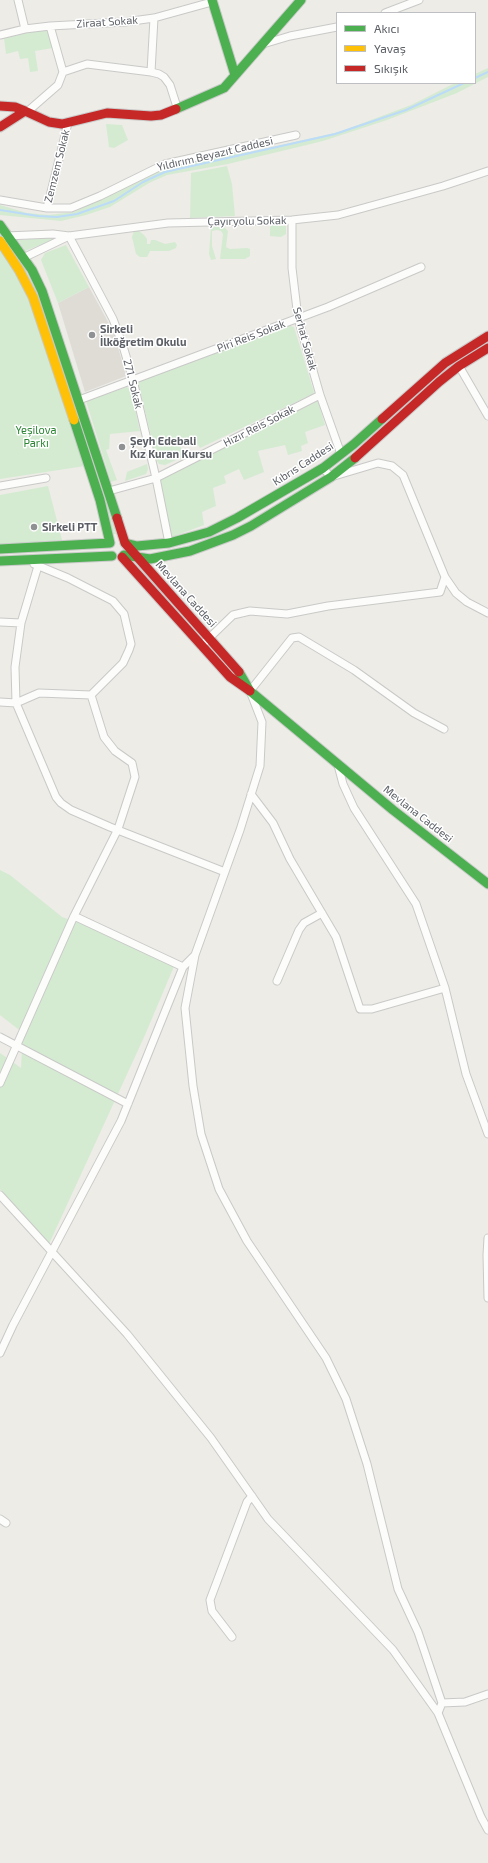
<!DOCTYPE html>
<html>
<head>
<meta charset="utf-8">
<style>
  body { margin:0 }
  #map { position:relative; width:488px; height:1863px; overflow:hidden; background:#edece7; font-family:"Exo 2",sans-serif }
  canvas { display:block }
  .legend { position:absolute; left:336px; top:12px; width:140px; height:72px; box-sizing:border-box; background:#fff; border:1px solid #bebfc2; margin:0; padding:5px 7px; list-style:none; font-size:12px; color:#5c6066 }
  .legend li { display:flex; align-items:center; gap:8px; height:20px }
  .legend b { width:20px; border:1px solid #bebfc2 }
</style>
</head>
<body>
<div id="map">
<canvas width="488" height="1863"></canvas>
<ul class="legend">
<li><b style="height:5px;background:#4caf50"></b>Akıcı</li>
<li><b style="height:5px;background:#ffc107"></b>Yavaş</li>
<li><b style="height:5px;background:#c62828"></b>Sıkışık</li>
</ul>
</div>
<script>
const ctx = document.querySelector('canvas').getContext('2d');
ctx.lineJoin = 'round';
function fill(path, color) {
  ctx.fillStyle = color;
  ctx.fill(path, 'evenodd');
}
function toPath(rows) {
  const path = new Path2D();
  for (const r of rows) {
    path.moveTo(r[0], r[1]);
    for (let i = 2; i < r.length; i += 2) path.lineTo(r[i], r[i + 1]);
  }
  return path;
}
function stroke(path, color, width, dash) {
  ctx.strokeStyle = color;
  ctx.lineWidth = width;
  ctx.lineCap = dash ? 'butt' : 'round';
  ctx.setLineDash(dash || []);
  ctx.stroke(path);
}
function write(font, color, halo, rows, align = 'center') {
  ctx.font = font + ' "Exo 2",sans-serif';
  ctx.lineWidth = 3;
  ctx.setLineDash([]);
  ctx.textBaseline = 'middle';
  ctx.strokeStyle = halo;
  ctx.fillStyle = color;
  for (const [text, x, y, turn = 0] of rows) {
    ctx.save();
    ctx.translate(x, y);
    ctx.rotate((+turn || 0) * Math.PI / 180);
    ctx.textAlign = isNaN(turn) ? turn : align;
    if (halo) ctx.strokeText(text, 0, 0);
    ctx.fillText(text, 0, 0);
    ctx.restore();
  }
}
const education = toPath([
  [89,287,114,333,126,376,85,392,58,303]
]);
const green = toPath([
  [45,30,48,31,53,48,35,51,38,71,30,72,28,58,20,59,18,51,6,54,4,38,31,31],
  [488,68,488,77,484,79,457,93,387,120,323,141,228,164,167,175,149,183,110,207,86,215,61,221,0,215,0,205,27,213,49,215,74,212,169,166,194,161,254,151,339,132,411,105,455,83,475,83,475,74],
  [106,124,122,125,128,140,114,148,109,147],
  [227,166,232,184,235,216,190,218,191,173],
  [272,225,286,226,286,234,281,237,270,236,270,227],
  [211,227,224,227,228,231,226,247,230,249,247,248,250,249,250,256,245,259,220,259,223,234,221,231,217,230,212,231,212,246,216,259,211,260,209,254],
  [138,230,144,235,147,239,147,244,150,244,151,240,155,240,165,244,175,242,177,245,176,248,169,251,150,251,147,257,140,257,136,254,132,237,134,231],
  [60,237,25,251,18,240],
  [66,245,89,287,58,303,41,260,45,253],
  [0,249,25,288,85,466,0,479],
  [21,262,36,287,118,534,112,534,35,290,20,263],
  [287,325,294,327,314,392,313,394,200,448,194,439,180,446,185,456,165,465,159,464,157,461,138,382],
  [127,387,131,391,140,431,110,434,109,449,106,450,117,480,111,482,86,401],
  [318,401,325,425,305,432,308,443,301,446,302,451,288,455,285,445,258,451,264,472,244,480,239,469,224,476,226,483,213,488,216,506,202,512,204,525,172,537,159,479],
  [147,464,148,469,146,474,125,481,127,472],
  [48,486,62,540,0,545,0,495],
  [0,870,10,875,62,917,115,935,175,964,145,1035,49,1244,0,1189,0,1053,21,1068,23,1033,0,1015]
]);
const stream = toPath([
  [475,78,488,72],
  [0,210,38,216,57,217,77,214,114,201,143,182,165,172,335,134,406,110,464,83]
]);
const street = toPath([
  [18,0,25,29],
  [385,13,419,0],
  [50,26,63,72],
  [0,35,25,29,50,26,125,22,154,18,212,2],
  [263,44,290,36,337,27],
  [151,72,154,18],
  [27,112,58,85,63,72,87,64,151,72,159,74,164,77,170,85,177,107],
  [0,200,47,208,71,208,100,196,165,164,296,135],
  [47,208,68,123],
  [292,220,292,268,298,318,320,395,341,454],
  [6,236,53,234,69,236,168,223,292,220,338,215,443,186,488,171],
  [23,258,69,236,113,319,123,346,133,380,156,478,169,543],
  [459,366,488,416],
  [79,400,328,307,421,267],
  [323,468,331,477,378,463,392,466,403,475,445,577,456,593,467,602,488,613],
  [0,486,46,478],
  [109,491,156,478,320,395],
  [38,566,21,623,15,667,16,703,56,797,61,803,71,810,110,827,225,872],
  [0,622,21,623],
  [202,645,233,615,250,611,287,614,328,606,440,592,445,577],
  [0,702,16,703,39,693,91,695,123,663,129,650,131,644,124,614,113,601,68,578,34,564],
  [338,765,343,784,354,808,416,904,445,988,466,1074,488,1134],
  [251,794,273,823,290,859,336,937,360,1009,372,1009,445,988],
  [74,916,183,967],
  [277,981,299,930,304,923,322,913],
  [0,1037,128,1104],
  [0,1083,74,916,118,829,135,777,132,763,115,751,104,737,91,695],
  [0,1195,127,1334,211,1438,268,1519,393,1650,438,1713,481,1817,488,1830],
  [488,1238,487,1255,488,1298],
  [0,1353,13,1325,121,1121,183,967,195,955],
  [0,1519,6,1523],
  [232,1637,212,1611,210,1600,247,1502,252,1496],
  [442,1703,465,1702,488,1694],
  [438,1713,442,1703,418,1632,398,1589,367,1464,346,1399,326,1358,247,1241,219,1189,201,1134,193,1086,185,1008,195,955,240,830,260,766,262,722,250,691,292,638,299,637,354,670,414,713,444,729]
]);
const fast = toPath([
  [212,0,235,75],
  [176,109,224,88,301,0],
  [0,225,32,270,42,291,117,518],
  [125,543,137,546,169,543,209,532,237,518,323,468,354,444,382,419],
  [0,549,110,543,100,500,74,420],
  [124,555,150,559,190,551,233,535,251,526,331,477,355,458],
  [0,561,112,556],
  [239,672,250,691,393,810,488,884]
]);
const slow = toPath([
  [0,241,19,270,33,297,74,420]
]);
const jam = toPath([
  [0,106,15,107,25,111,0,127],
  [25,111,49,122,62,124,107,113,151,116,161,115,176,109],
  [382,419,445,363,488,336],
  [355,458,439,382,459,366,488,348],
  [117,518,125,543,239,672],
  [122,557,230,677,250,691]
]);
const markers = [
  [92,335,4,"#8f9193"],
  [122,447,4,"#8f9193"],
  [34,527,4,"#8f9193"]
];
const streetNames = [
  ["Ziraat Sokak",107,22,-4],
  ["Yıldırım Beyazıt Caddesi",215,154,-13],
  ["Zemzem Sokak",57,166,-76],
  ["Çayıryolu Sokak",247,221,-1],
  ["Piri Reis Sokak",251,336,-21],
  ["Serhat Sokak",305,339,75],
  ["271. Sokak",133,384,76],
  ["Hızır Reis Sokak",259,426,-27],
  ["Kıbrıs Caddesi",303,464,-33],
  ["Mevlana Caddesi",186,594,48],
  ["Mevlana Caddesi",418,814,38]
];
const poiNames = [
  ["Sirkeli",100,329],
  ["İlköğretim Okulu",100,342],
  ["Şeyh Edebali",130,441],
  ["Kız Kuran Kursu",130,454],
  ["Sirkeli PTT",42,527]
];
const parkNames = [
  ["Yeşilova",36,430],
  ["Parkı",36,443]
];
fill(education, '#dedcd5');
fill(green, '#d4ebd2');
stroke(stream, '#bbdbf8', 2);
stroke(street, '#c9c9c8', 9);
stroke(fast, '#c9cac9', 11);
stroke(slow, '#c9cac9', 11);
stroke(jam, '#c9cac9', 11);
stroke(street, '#fcfcfb', 7);
stroke(fast, '#4caf50', 9);
stroke(slow, '#ffc107', 9);
stroke(jam, '#c62828', 9);
for (const [x, y, r, color] of markers) {
  const dot = new Path2D();
  dot.arc(x, y, r, 0, 2 * Math.PI);
  ctx.fillStyle = color;
  ctx.fill(dot);
  stroke(dot, '#fff', 1.5);
}
write('11px', '#5c6066', '#fff', streetNames);
write('bold 11px', '#5c6066', '#fff', poiNames, 'left');
write('11px', '#2c8534', '#fff', parkNames);
</script>
</body>
</html>
